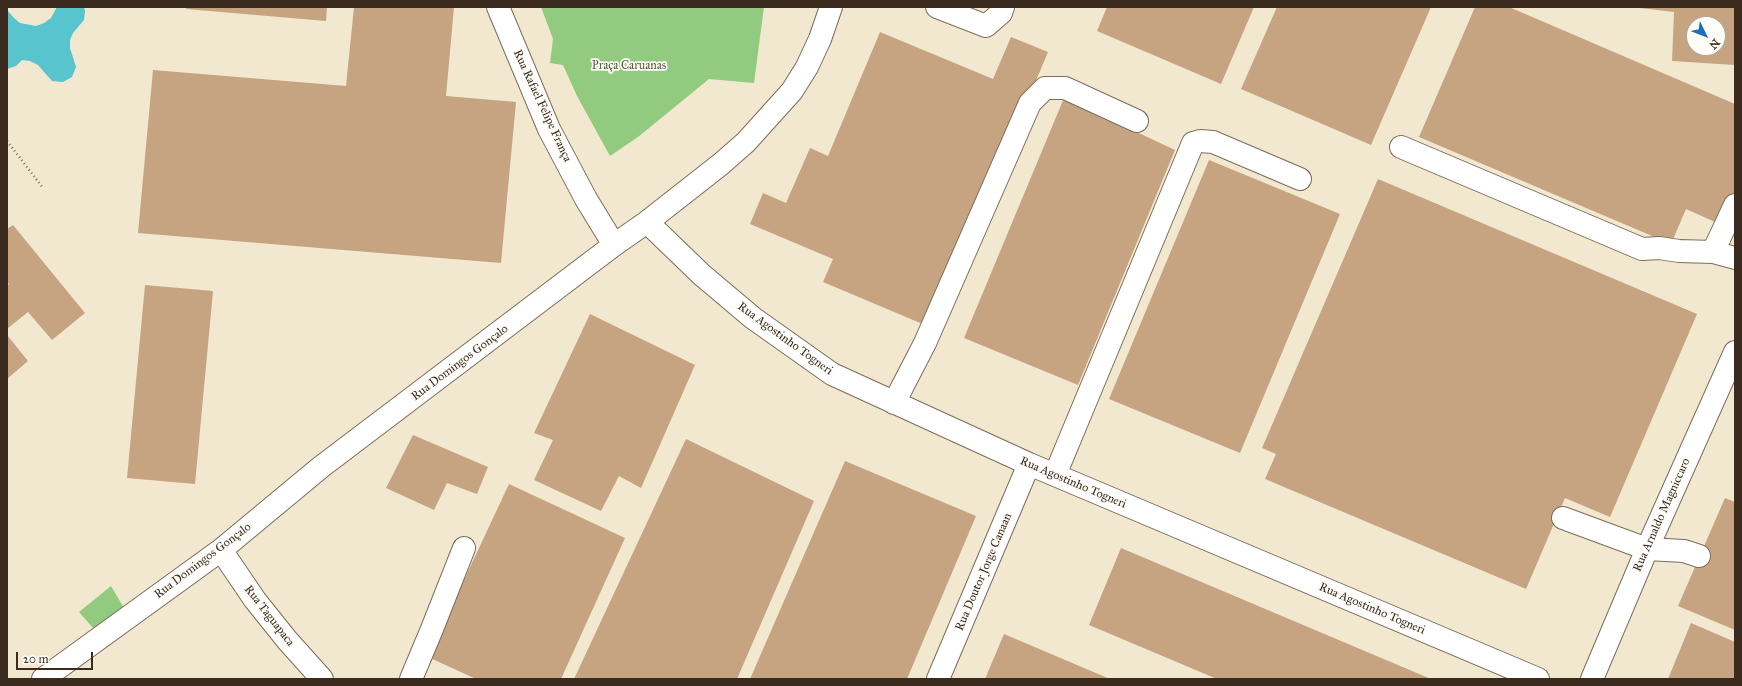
<!DOCTYPE html>
<html>
<head>
<meta charset="utf-8">
<style>
  body { margin:0 }
  #map { position:relative; width:1742px; height:686px; overflow:hidden; background:#f1e8cf; font-family:"IM FELL Great Primer",serif }
  canvas { display:block }
  .frame { position:absolute; inset:0; border:8px solid #3b2a1e; pointer-events:none }
  .north { position:absolute; left:1686px; top:16px; width:40px; height:40px; box-sizing:border-box; background:#fdfcf7; border:1px solid #afa8a0; border-radius:50%; rotate:133deg; font-size:11px; font-weight:700; line-height:16px; text-align:center; color:#3b2a1e }
  .north::after { content:''; display:block; margin:auto; width:14px; height:18px; background:#1f6fb2; clip-path:polygon(50% 0,100% 100%,50% 72%,0 100%) }
  .scale { position:absolute; left:16px; top:652px; width:77px; height:18px; box-sizing:border-box; border:2px solid #3b2a1e; border-top:0; padding-left:5px; font-size:12px; line-height:14px; white-space:nowrap; color:#3b2a1e; -webkit-text-stroke:3px #fdfcf7; paint-order:stroke }
</style>
</head>
<body>
<div id="map">
<canvas width="1742" height="686"></canvas>
<div class="frame"></div>
<div class="north">N</div>
<div class="scale">20 m</div>
</div>
<script>
const ctx = document.querySelector('canvas').getContext('2d');
ctx.lineJoin = 'round';
function fill(path, color) {
  ctx.fillStyle = color;
  ctx.fill(path, 'evenodd');
}
function toPath(rows) {
  const path = new Path2D();
  for (const r of rows) {
    path.moveTo(r[0], r[1]);
    for (let i = 2; i < r.length; i += 2) path.lineTo(r[i], r[i + 1]);
  }
  return path;
}
function stroke(path, color, width, dash) {
  ctx.strokeStyle = color;
  ctx.lineWidth = width;
  ctx.lineCap = dash ? 'butt' : 'round';
  ctx.setLineDash(dash || []);
  ctx.stroke(path);
}
function write(font, color, halo, rows, align = 'center') {
  ctx.font = font + ' "IM FELL Great Primer",serif';
  ctx.lineWidth = 3.5;
  ctx.setLineDash([]);
  ctx.textBaseline = 'middle';
  ctx.strokeStyle = halo;
  ctx.fillStyle = color;
  for (const [text, x, y, turn = 0] of rows) {
    ctx.save();
    ctx.translate(x, y);
    ctx.rotate((+turn || 0) * Math.PI / 180);
    ctx.textAlign = isNaN(turn) ? turn : align;
    if (halo) ctx.strokeText(text, 0, 0);
    ctx.fillText(text, 0, 0);
    ctx.restore();
  }
}
const green = toPath([
  [541,7,764,7,754,83,709,79,638,137,610,156,577,96,563,65,550,63,553,39],
  [111,586,127,613,100,636,79,612]
]);
const water = toPath([
  [57,7,84,7,85,11,84,20,73,33,70,40,70,48,76,67,72,77,63,82,52,81,38,65,30,61,22,60,16,66,7,69,7,10,14,18,20,23,36,26,44,23,51,18]
]);
const building = toPath([
  [187,7,327,7,326,21,186,9],
  [354,7,454,7,446,96,516,102,501,263,138,233,153,70,346,86],
  [1107,7,1254,7,1221,84,1097,31],
  [1277,7,1431,7,1371,145,1241,89],
  [1475,7,1509,7,1735,104,1735,199,1724,226,1686,209,1671,244,1419,137],
  [1631,7,1735,7,1735,65,1672,61,1674,12],
  [1694,24,1718,24,1718,48,1694,48],
  [880,32,993,79,1011,37,1048,52,932,328,823,282,833,259,750,224,763,193,786,203,810,148,828,156],
  [1064,98,1175,150,1078,385,964,338],
  [1209,160,1340,214,1240,453,1109,399],
  [1378,179,1697,314,1610,517,1565,498,1526,589,1265,479,1276,454,1262,448],
  [13,225,85,313,52,340,28,312,7,329,7,286,9,284,7,281,7,229],
  [145,285,213,291,195,484,127,478],
  [590,314,695,365,641,488,619,476,601,511,534,480,553,440,534,433],
  [7,335,28,361,7,379],
  [413,435,488,467,477,494,447,483,434,510,386,488],
  [686,439,814,501,737,679,574,679],
  [845,461,976,516,907,679,750,679],
  [509,484,625,538,561,679,476,679,428,657],
  [1725,498,1735,502,1735,630,1678,606],
  [1121,548,1431,679,1217,679,1089,625],
  [1691,623,1735,642,1735,679,1668,679],
  [1004,634,1110,679,985,679]
]);
const path = toPath([
  [7,141,43,188]
]);
const minor = toPath([
  [498,7,549,129,586,199,614,245],
  [937,7,986,26,1001,13,1003,7],
  [1401,147,1642,249,1659,248,1679,251,1713,252,1735,258],
  [647,222,702,275,753,318,832,374,1029,464,1538,679],
  [1713,252,1735,205],
  [894,403,925,343,1030,103,1045,88,1065,88,1137,121],
  [1055,475,1193,143,1200,141,1213,142,1300,179],
  [1563,518,1647,549,1684,551,1699,556],
  [221,550,255,600,287,640,322,679],
  [43,679,221,550,321,467,614,245,647,222,721,164,746,142,792,91,807,67,820,39,831,7],
  [411,679,432,629,464,548],
  [938,679,1029,464],
  [1592,679,1647,549,1735,352]
]);
const parkNames = [
  ["Praça Caruanas",629,66]
];
const streetNames = [
  ["Rua Rafael Felipe França",542,106,65],
  ["Rua Agostinho Togneri",785,339,36],
  ["Rua Domingos Gonçalo",460,363,-37],
  ["Rua Agostinho Togneri",1073,483,23],
  ["Rua Arnaldo Magniccaro",1662,515,-66],
  ["Rua Domingos Gonçalo",203,561,-37],
  ["Rua Doutor Jorge Canaan",984,572,-67],
  ["Rua Agostinho Togneri",1372,609,23],
  ["Rua Taguapaca",269,616,52]
];
fill(green, '#92cb7f');
fill(water, '#57c4ce');
fill(building, '#c6a381');
stroke(minor, '#7b6c5c', 24);
stroke(path, '#7b6c5c', 2.5, [1, 3]);
stroke(minor, '#fff', 22);
write('12px', '#555a3b', '#fdfcf7', parkNames);
write('12px', '#3b2a1e', '#fdfcf7', streetNames);
</script>
</body>
</html>
